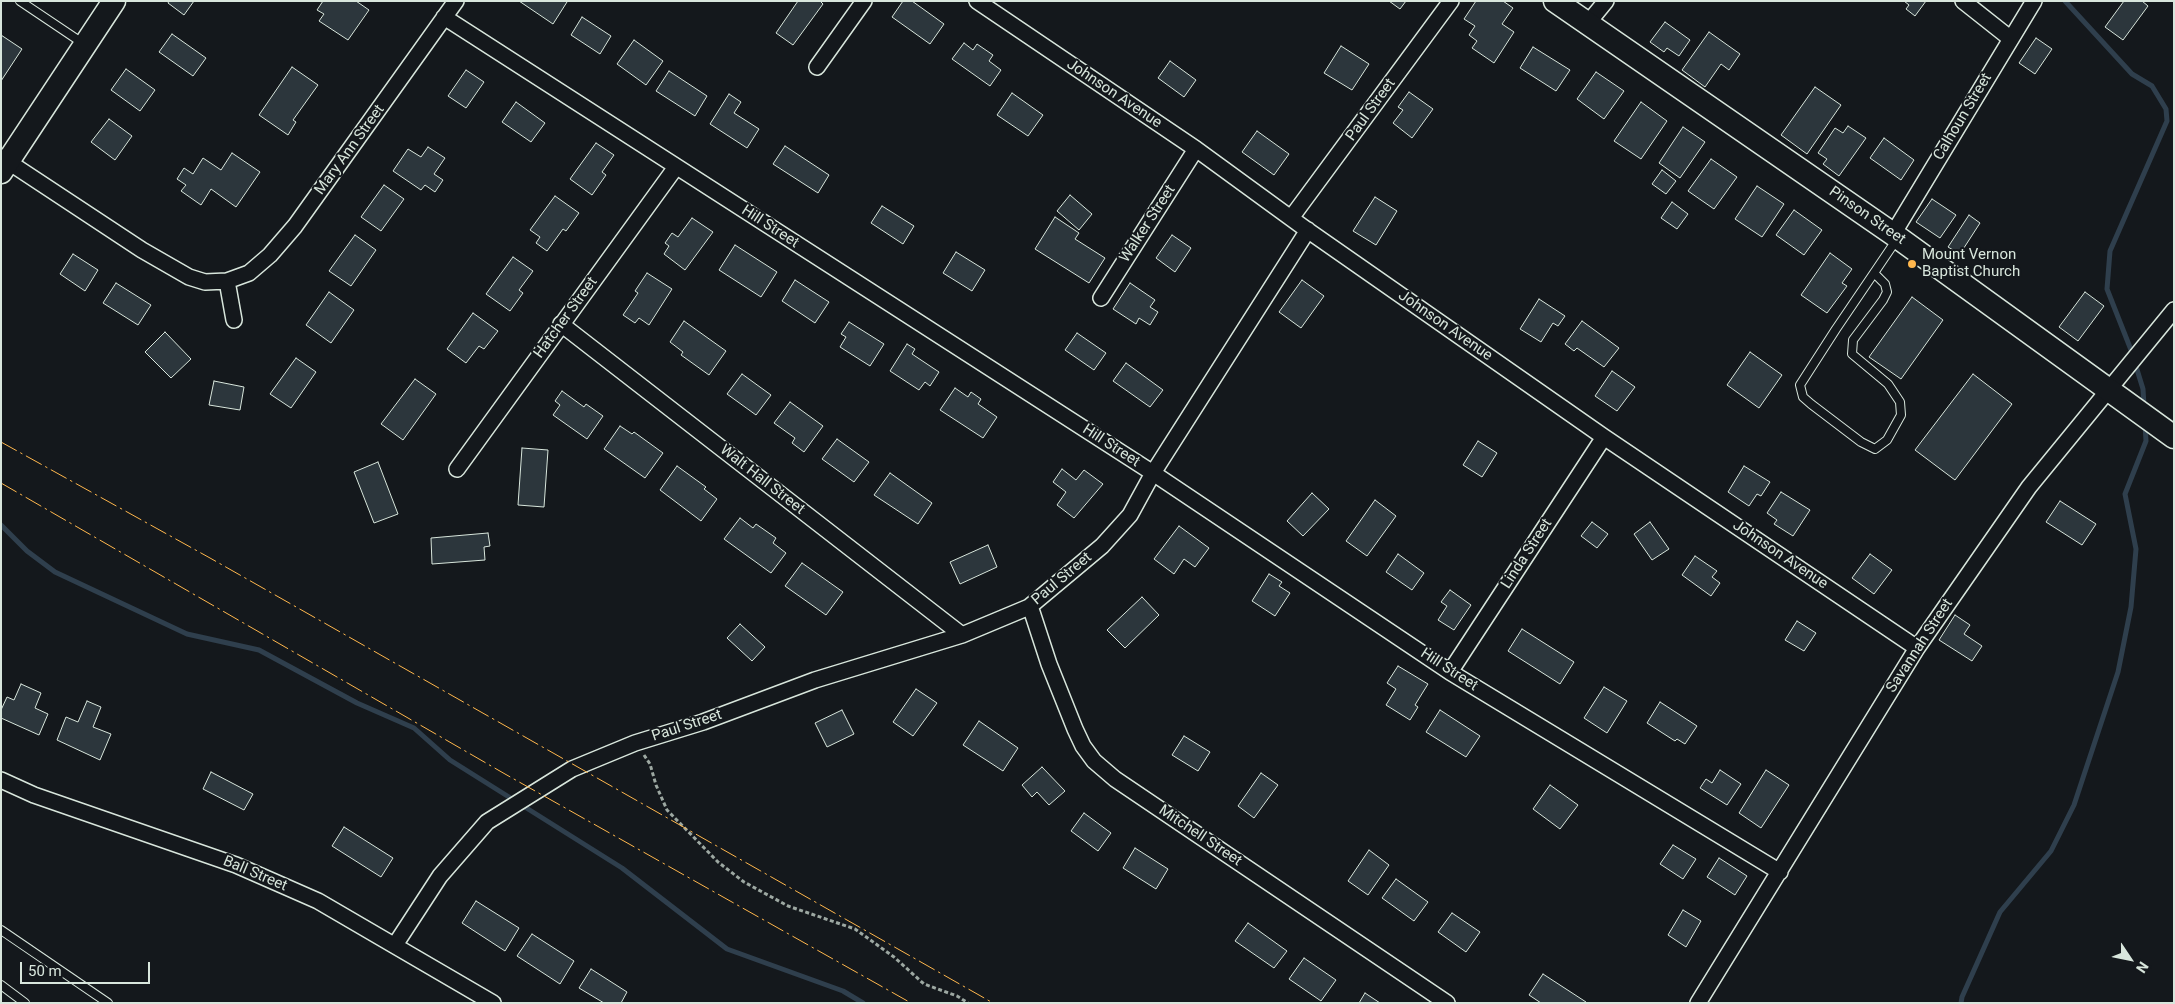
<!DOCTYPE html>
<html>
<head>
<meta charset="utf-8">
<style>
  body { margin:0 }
  #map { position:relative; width:2175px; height:1004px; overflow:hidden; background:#14181c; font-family:Roboto,sans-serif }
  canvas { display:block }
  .frame { position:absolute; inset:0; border:2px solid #d8e6dc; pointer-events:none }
  .north { position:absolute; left:2105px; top:934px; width:50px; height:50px; -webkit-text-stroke:4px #14181c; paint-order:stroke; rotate:124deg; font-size:14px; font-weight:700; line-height:20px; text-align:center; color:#d8e6dc }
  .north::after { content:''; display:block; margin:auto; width:18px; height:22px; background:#d8e6dc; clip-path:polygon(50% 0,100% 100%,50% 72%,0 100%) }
  .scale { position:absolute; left:20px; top:962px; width:130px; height:22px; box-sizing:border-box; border:2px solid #d8e6dc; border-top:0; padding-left:6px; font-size:15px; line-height:18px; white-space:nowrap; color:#d8e6dc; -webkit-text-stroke:4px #14181c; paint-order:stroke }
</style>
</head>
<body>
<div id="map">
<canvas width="2175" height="1004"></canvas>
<div class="frame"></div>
<div class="north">N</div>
<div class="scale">50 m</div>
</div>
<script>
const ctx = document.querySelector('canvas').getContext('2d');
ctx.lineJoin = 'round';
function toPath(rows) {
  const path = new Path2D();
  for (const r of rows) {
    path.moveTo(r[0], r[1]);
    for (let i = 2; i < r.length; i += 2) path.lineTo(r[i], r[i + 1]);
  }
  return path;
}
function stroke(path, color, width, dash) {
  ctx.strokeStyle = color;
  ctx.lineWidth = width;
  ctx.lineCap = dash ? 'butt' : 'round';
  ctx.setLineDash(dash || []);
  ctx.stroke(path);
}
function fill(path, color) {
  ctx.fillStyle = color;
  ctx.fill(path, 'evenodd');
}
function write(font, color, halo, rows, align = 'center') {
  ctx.font = font + ' Roboto,sans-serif';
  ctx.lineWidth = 4;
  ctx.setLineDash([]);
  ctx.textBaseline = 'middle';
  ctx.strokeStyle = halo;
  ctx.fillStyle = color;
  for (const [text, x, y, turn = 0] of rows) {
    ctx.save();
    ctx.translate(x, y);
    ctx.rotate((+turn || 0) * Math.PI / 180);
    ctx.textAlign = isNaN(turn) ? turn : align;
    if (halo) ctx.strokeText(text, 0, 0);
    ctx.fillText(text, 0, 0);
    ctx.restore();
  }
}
const stream = toPath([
  [2065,1,2132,74,2152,86,2166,109,2167,121,2110,251,2107,289,2133,355],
  [2135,363,2143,389,2144,406],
  [1,525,27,551,55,572,187,634,259,650,357,703,414,728,450,760,622,868,727,949,843,991,863,1003],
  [1961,1003,1962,997,2000,912,2051,851,2074,805,2118,672,2131,607,2136,549,2125,494,2146,441,2145,424]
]);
const building = toPath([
  [169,1,194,1,184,15,168,3,169,1],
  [323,1,356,1,369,10,348,40,319,21,324,14,317,10,323,1],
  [519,1,567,1,567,2,553,24,519,1],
  [798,1,820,1,823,4,793,45,776,33,798,1],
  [903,1,912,1,944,24,930,44,892,17,903,1],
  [1389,1,1406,1,1400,9,1389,1],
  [1476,1,1503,1,1513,8,1502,24,1514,32,1494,63,1472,48,1477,41,1469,35,1475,26,1464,19,1476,1],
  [1904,1,1926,1,1915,16,1906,9,1909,5,1904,1],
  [2124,1,2142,1,2148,6,2123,40,2105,27,2124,1],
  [582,17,611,36,600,54,571,35,582,17],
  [1665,22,1690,40,1679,56,1667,48,1664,52,1650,42,1665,22],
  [1709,32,1740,54,1729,70,1721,64,1705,87,1682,70,1709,32],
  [172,34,206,58,193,76,159,52,172,34],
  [1,35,22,49,1,81,1,35],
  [2036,38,2052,49,2035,74,2019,63,2036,38],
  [634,40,663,61,646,85,617,64,634,40],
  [964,43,973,50,977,44,993,55,989,61,1001,70,990,86,952,59,964,43],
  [1341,46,1369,64,1352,90,1324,73,1341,46],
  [1533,47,1570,70,1556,91,1520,68,1533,47],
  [1170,61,1196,80,1184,97,1158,78,1170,61],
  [292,67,318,85,293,120,296,122,288,135,259,115,292,67],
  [126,69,155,90,140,111,111,90,126,69],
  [466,70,484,82,466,108,448,96,466,70],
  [669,71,707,96,695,116,656,91,669,71],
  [1596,72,1624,91,1604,119,1577,99,1596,72],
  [1815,87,1841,105,1807,154,1781,135,1815,87],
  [1409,92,1433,109,1412,138,1393,123,1403,110,1398,107,1409,92],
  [1012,93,1043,115,1028,136,997,115,1012,93],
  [729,94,741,102,734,113,759,129,747,148,710,124,729,94],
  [516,102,545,123,531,142,502,122,516,102],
  [1641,102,1667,121,1641,159,1614,141,1641,102],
  [109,119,132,136,115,160,91,142,109,119],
  [1848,126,1866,138,1839,176,1823,164,1827,159,1818,153,1835,128,1843,133,1848,126],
  [1683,127,1705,142,1680,178,1659,163,1683,127],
  [1257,131,1289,154,1274,175,1242,152,1257,131],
  [1884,138,1914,160,1901,180,1870,158,1884,138],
  [596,143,614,155,602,172,606,175,592,195,570,179,596,143],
  [785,146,829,175,818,193,773,164,785,146],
  [428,147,445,158,434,174,443,180,435,192,425,185,421,190,393,171,408,149,421,157,428,147],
  [232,153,260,172,236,207,211,189,201,205,181,191,186,185,177,179,184,168,193,174,203,158,221,170,232,153],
  [1711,159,1737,177,1714,209,1688,191,1711,159],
  [1662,170,1676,181,1666,194,1652,184,1662,170],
  [384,185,404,199,381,231,361,217,384,185],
  [1757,186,1784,204,1762,237,1735,219,1757,186],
  [1070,195,1092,214,1079,230,1057,211,1070,195],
  [555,196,579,213,566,231,563,229,547,251,536,243,540,237,530,230,555,196],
  [1375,197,1397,211,1376,245,1353,231,1375,197],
  [1932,199,1956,215,1940,238,1916,222,1932,199],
  [1672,202,1688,214,1677,229,1661,218,1672,202],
  [882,206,914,226,903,244,871,223,882,206],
  [1794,210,1822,230,1804,255,1776,235,1794,210],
  [1969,215,1980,223,1960,254,1948,247,1969,215],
  [1055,217,1079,233,1075,239,1105,258,1089,283,1035,249,1055,217],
  [692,218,713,232,685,270,664,254,669,246,665,243,672,233,678,237,692,218],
  [355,235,376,250,351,286,329,271,355,235],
  [1172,235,1191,248,1175,272,1156,258,1172,235],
  [735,245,777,272,761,297,719,270,735,245],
  [956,252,985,270,972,291,943,273,956,252],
  [1830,253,1852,269,1842,283,1847,286,1827,313,1801,295,1830,253],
  [73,254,98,270,85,291,60,274,73,254],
  [513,257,533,271,519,290,523,293,510,311,486,294,513,257],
  [647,273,672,289,649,325,639,318,635,323,623,315,638,293,635,291,647,273],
  [795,280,829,302,815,323,782,301,795,280],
  [1302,280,1324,296,1301,328,1279,312,1302,280],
  [116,283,151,305,138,325,103,303,116,283],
  [1130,283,1155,300,1150,307,1158,312,1150,325,1139,318,1136,324,1113,309,1130,283],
  [329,292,354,310,331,343,306,325,329,292],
  [2085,292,2104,306,2078,341,2059,327,2085,292],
  [1912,297,1943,320,1901,379,1869,357,1912,297],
  [1539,299,1565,316,1558,326,1553,323,1541,342,1520,329,1539,299],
  [473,313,498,331,484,349,479,346,466,363,447,349,473,313],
  [684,321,726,351,709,375,681,355,683,352,670,342,684,321],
  [1582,321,1619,348,1604,367,1577,348,1574,351,1565,344,1582,321],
  [849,322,884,344,870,366,840,347,846,337,841,334,849,322],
  [165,332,191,359,171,378,145,352,165,332],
  [1077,333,1106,353,1094,370,1065,350,1077,333],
  [907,344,915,349,912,354,939,372,930,386,925,382,919,390,890,371,907,344],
  [1750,352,1782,375,1759,408,1727,385,1750,352],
  [296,358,316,372,291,408,270,394,296,358],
  [1126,363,1163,390,1150,407,1113,381,1126,363],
  [1612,371,1635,387,1617,411,1595,396,1612,371],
  [742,374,771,395,756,415,727,394,742,374],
  [1973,374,2012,404,1955,480,1915,450,1973,374],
  [415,379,436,394,403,440,381,424,415,379],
  [214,381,244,387,240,410,209,405,214,381],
  [955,388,968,397,971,392,981,399,978,404,997,417,983,438,940,410,955,388],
  [562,391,584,407,586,404,603,416,587,439,553,415,560,405,555,401,562,391],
  [790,402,823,426,804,452,792,443,795,438,774,423,790,402],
  [620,426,632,434,634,432,663,453,645,478,604,449,620,426],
  [837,439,869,462,854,482,822,459,837,439],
  [1478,441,1497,453,1482,477,1463,465,1478,441],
  [522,448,548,450,544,507,518,505,522,448],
  [378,462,398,514,374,523,354,472,378,462],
  [677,466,706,487,704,489,717,499,701,521,660,490,677,466],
  [1744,466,1770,482,1761,496,1757,494,1749,506,1728,492,1744,466],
  [1062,469,1076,480,1084,470,1103,484,1074,518,1057,505,1066,492,1053,482,1062,469],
  [890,473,932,503,918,524,874,495,890,473],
  [1781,492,1810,510,1793,536,1774,524,1777,520,1767,513,1781,492],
  [1312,493,1329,509,1303,536,1287,521,1312,493],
  [1375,500,1396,516,1367,556,1346,541,1375,500],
  [2060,501,2096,524,2082,545,2046,522,2060,501],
  [740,518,753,528,756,524,776,538,773,543,786,553,771,573,724,539,740,518],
  [1592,522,1608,534,1597,548,1581,536,1592,522],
  [1650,522,1669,549,1652,560,1634,534,1650,522],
  [1179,526,1209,548,1195,567,1184,559,1174,574,1154,559,1179,526],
  [488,533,490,546,484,547,485,560,432,564,431,538,488,533],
  [988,545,997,567,960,584,950,562,988,545],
  [1398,554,1424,573,1412,590,1386,572,1398,554],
  [1870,554,1892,570,1874,594,1852,578,1870,554],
  [1695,556,1717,571,1712,577,1720,583,1711,596,1682,575,1695,556],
  [802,563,843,592,826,615,785,586,802,563],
  [1269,574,1282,582,1279,586,1290,593,1275,616,1252,601,1269,574],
  [1450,590,1471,605,1454,630,1438,620,1447,606,1441,602,1450,590],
  [1142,597,1159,615,1125,648,1107,630,1142,597],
  [1955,615,1970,625,1964,634,1982,646,1972,661,1939,640,1955,615],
  [1797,621,1816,633,1804,651,1785,640,1797,621],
  [740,624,765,647,752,661,727,638,740,624],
  [1522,629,1574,662,1560,684,1508,651,1522,629],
  [1398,666,1428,684,1415,705,1418,707,1410,720,1386,705,1396,689,1387,683,1398,666],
  [21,684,41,693,35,708,48,714,39,735,1,718,1,710,7,697,14,700,21,684],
  [1604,687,1627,701,1607,733,1584,718,1604,687],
  [916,689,937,703,913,736,893,722,916,689],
  [87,701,101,707,93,727,111,734,100,760,57,740,66,717,78,722,87,701],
  [1660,702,1697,726,1685,744,1677,739,1675,741,1647,723,1660,702],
  [842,710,854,734,827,747,815,723,842,710],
  [1440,710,1480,736,1466,757,1426,732,1440,710],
  [979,721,1018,748,1003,771,963,745,979,721],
  [1184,736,1210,752,1198,771,1172,755,1184,736],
  [1042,767,1065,791,1049,805,1037,792,1032,797,1022,785,1042,767],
  [1720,770,1741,784,1727,805,1700,788,1706,779,1712,783,1720,770],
  [1766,770,1789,785,1761,828,1739,813,1766,770],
  [211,772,253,794,244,810,203,789,211,772],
  [1261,773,1278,785,1254,818,1238,806,1261,773],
  [1550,785,1578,805,1560,829,1533,809,1550,785],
  [1084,813,1111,833,1098,851,1071,831,1084,813],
  [344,827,393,858,381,877,332,846,344,827],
  [1673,845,1696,859,1683,879,1660,864,1673,845],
  [1135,848,1168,869,1156,889,1123,868,1135,848],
  [1369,850,1389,865,1368,895,1348,881,1369,850],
  [1719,858,1747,876,1735,895,1707,877,1719,858],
  [1396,879,1428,902,1414,921,1382,898,1396,879],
  [476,901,519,928,505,951,462,923,476,901],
  [1683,910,1701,921,1686,947,1668,935,1683,910],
  [1452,913,1480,932,1466,952,1438,932,1452,913],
  [1248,923,1287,951,1274,968,1235,941,1248,923],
  [532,934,574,961,560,984,517,956,532,934],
  [1304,958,1336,980,1321,1001,1289,979,1304,958],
  [591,969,627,992,621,1003,604,1003,579,988,591,969],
  [1543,974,1586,1002,1585,1003,1541,1003,1529,995,1543,974],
  [1365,993,1380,1003,1359,1003,1365,993]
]);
const path = toPath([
  [644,755,650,764,656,785,667,810,718,862,744,882,788,906,855,929,894,957,924,984,957,996,968,1003]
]);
const lane = toPath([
  [20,1,84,44],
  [1874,273,1885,284,1887,292,1883,300,1853,340,1852,354,1888,384,1900,402,1901,415,1887,440,1875,449,1861,442,1811,404,1803,397,1800,385,1836,329,1874,273,1897,239],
  [1,930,108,1003],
  [1,985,25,1003]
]);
const street = toPath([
  [977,1,1196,149,1303,227,1604,437,1917,648],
  [1963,1,2011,39],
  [444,17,1153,473,1450,672,1780,872],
  [1588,23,1606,1],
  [817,67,864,1],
  [1,157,142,250,189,277,205,282,227,281,249,273,270,255,295,226,456,1],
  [1291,218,1451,1],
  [1893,234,2034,1],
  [227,281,234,320],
  [1101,298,1196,149],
  [561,324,962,635],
  [457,469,676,167],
  [1029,607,1032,612,1049,664,1075,729,1083,746,1094,761,1115,779,1447,1003],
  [1450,672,1604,437],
  [1,780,34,795,236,865,318,901,493,1003],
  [395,945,440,876,487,822,572,769,635,743,703,722,815,680,962,635,1029,607,1102,546,1130,515,1153,473,1308,230],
  [1698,1003,1917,648,2029,487,2174,310]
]);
const secondary = toPath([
  [1555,1,1893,234,2174,437],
  [1,172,114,1]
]);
const power = toPath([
  [1,442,210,558,993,1003],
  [1,483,505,774,911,1003]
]);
const markers = [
  [1912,264,5,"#ffb74d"]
];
const streetNames = [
  ["Johnson Avenue",1114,94,34],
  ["Paul Street",1371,110,-54],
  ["Calhoun Street",1963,117,-59],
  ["Mary Ann Street",350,150,-54],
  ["Pinson Street",1867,216,35],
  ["Walker Street",1148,224,-57],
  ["Hill Street",770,227,33],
  ["Hatcher Street",566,318,-54],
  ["Johnson Avenue",1445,326,35],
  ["Hill Street",1111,446,33],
  ["Walt Hall Street",762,480,38],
  ["Linda Street",1527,554,-57],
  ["Johnson Avenue",1780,555,34],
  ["Paul Street",1062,579,-40],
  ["Savannah Street",1920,646,-57],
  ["Hill Street",1449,670,33],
  ["Paul Street",687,726,-18],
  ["Mitchell Street",1200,836,34],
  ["Ball Street",255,874,23]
];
const poiNames = [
  ["Mount Vernon",1922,255],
  ["Baptist Church",1922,272]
];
stroke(stream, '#2f3f4d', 5);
fill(building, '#2c363c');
stroke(building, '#d8e6dc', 1);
stroke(lane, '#d8e6dc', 10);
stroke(street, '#d8e6dc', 18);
stroke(secondary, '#d8e6dc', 25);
stroke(path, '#9da8a2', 3, [4, 2.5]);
stroke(lane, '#14181c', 8);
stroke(street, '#14181c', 15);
stroke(secondary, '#14181c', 22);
stroke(power, '#ffb74d', 1, [18, 4, 2.5, 4]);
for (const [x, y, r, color] of markers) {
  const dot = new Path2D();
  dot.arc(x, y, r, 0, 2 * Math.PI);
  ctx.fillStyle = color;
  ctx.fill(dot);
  stroke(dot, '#14181c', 2);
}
write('15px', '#d8e6dc', '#14181c', streetNames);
write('15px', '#d8e6dc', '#14181c', poiNames, 'left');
</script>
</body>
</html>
